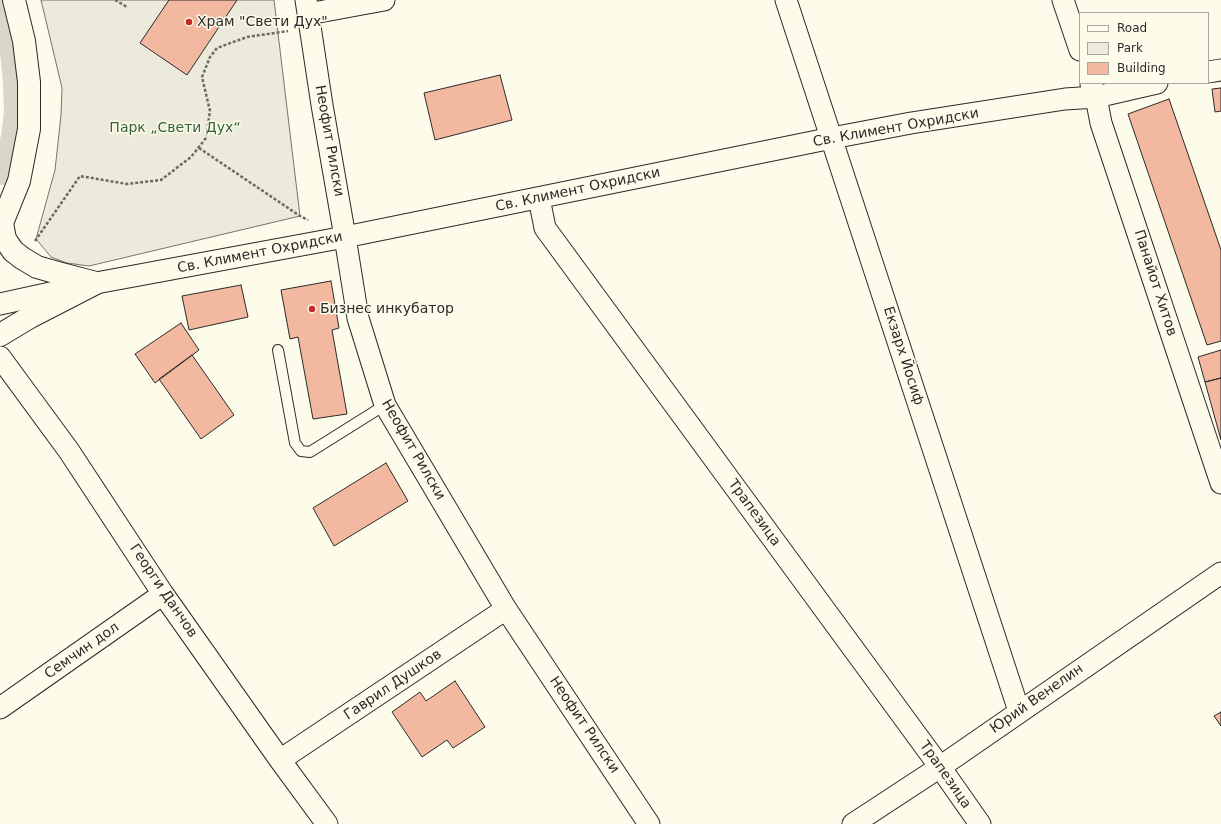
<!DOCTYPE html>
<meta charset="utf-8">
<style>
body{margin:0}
#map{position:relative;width:1221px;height:824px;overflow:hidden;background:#fdfbea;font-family:"DejaVu Sans",sans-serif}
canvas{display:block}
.legend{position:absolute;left:1079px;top:12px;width:130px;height:72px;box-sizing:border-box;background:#fdfbea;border:1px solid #a9a89e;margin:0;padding:5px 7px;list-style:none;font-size:12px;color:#2b2b2b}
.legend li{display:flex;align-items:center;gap:8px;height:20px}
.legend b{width:20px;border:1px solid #a9a89e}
</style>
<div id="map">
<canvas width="1221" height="824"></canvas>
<ul class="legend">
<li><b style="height:5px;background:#fdfbea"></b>Road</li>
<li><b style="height:11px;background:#ecebdb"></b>Park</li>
<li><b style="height:11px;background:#f2b8a0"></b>Building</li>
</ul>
</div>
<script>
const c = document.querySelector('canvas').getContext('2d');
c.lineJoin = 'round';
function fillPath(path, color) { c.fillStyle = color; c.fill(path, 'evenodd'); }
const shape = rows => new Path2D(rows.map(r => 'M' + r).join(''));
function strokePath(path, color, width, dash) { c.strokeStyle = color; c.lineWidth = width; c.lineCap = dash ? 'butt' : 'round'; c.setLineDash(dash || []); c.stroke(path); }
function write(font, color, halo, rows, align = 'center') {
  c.font = font + ' "DejaVu Sans",sans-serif'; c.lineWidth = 3; c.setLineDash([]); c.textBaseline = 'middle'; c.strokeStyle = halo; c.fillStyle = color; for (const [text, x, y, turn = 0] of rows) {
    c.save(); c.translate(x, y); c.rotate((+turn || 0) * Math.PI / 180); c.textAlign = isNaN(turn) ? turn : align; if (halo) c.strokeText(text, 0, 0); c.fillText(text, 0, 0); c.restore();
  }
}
const green = shape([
 [41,0,274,0,300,216,89,266,67,263,51,257,36,239,55,170,61,115,62,88,41,0]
]);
fillPath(green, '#ecebdb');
strokePath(green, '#74746e', 1);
strokePath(shape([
 [0,4,12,52,15,81,16,111,13,138,0,173]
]), '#d8d7c9', 24);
const building = shape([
 [169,0,237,0,187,75,140,43,169,0],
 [500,75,512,120,435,140,424,93,500,75],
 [1221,88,1221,111,1215,112,1212,89,1221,88],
 [1169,99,1221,250,1221,341,1207,345,1128,114,1169,99],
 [331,281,339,328,332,330,347,414,313,419,298,337,290,339,281,290,331,281],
 [241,285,248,317,189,330,182,296,241,285],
 [181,323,199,350,155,383,135,354,181,323],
 [1221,350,1221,378,1205,382,1198,357,1221,350],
 [192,355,234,415,201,439,159,379,192,355],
 [1221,378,1221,440,1205,382,1221,378],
 [386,463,408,501,334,546,313,508,386,463],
 [455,681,485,727,453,748,447,740,422,757,392,712,420,692,426,701,455,681],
 [1221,712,1221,726,1214,716,1221,712]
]);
fillPath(building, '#f2b8a0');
strokePath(building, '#2b2b2b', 1);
const lane = shape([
 [278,350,295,443,301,451,310,452,385,405]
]);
const street = shape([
 [306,0,322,105,345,237,358,318,385,405,506,609,649,824],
 [786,0,1019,711],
 [1063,0,1080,50],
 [308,14,384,0],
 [1208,72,1221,70],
 [1091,84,1096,97,1101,123,1221,483],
 [539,198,545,228,940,767,980,824],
 [0,304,96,283,345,237,832,138,911,123,1065,99,1096,97,1157,83],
 [0,357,69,451,163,594,280,760,327,824],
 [0,708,163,594],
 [280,760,506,609],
 [853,824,940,767,1221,573]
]);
const secondary = shape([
 [2,223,5,239,13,251,22,258,37,267,58,273,96,283],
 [0,228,19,181,29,129,29,82,24,41,14,0],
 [0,335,30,317,96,283]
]);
strokePath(lane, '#2b2b2b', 12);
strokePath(street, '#2b2b2b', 23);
strokePath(secondary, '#2b2b2b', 24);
strokePath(shape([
 [115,0,127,7],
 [199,148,300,216,308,220],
 [35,241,80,176,127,184,161,180,191,157,206,138,210,111,202,77,210,57,217,48,247,37,288,31]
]), '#6a6964', 2.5, [3, 2]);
strokePath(lane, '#fdfbea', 10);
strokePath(street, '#fdfbea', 21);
strokePath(secondary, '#fdfbea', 22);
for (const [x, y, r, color] of [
 [189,22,4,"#c62828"],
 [312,309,4,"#c62828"]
]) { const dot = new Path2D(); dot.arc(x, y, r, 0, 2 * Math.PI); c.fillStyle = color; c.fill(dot); strokePath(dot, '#fdfbea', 1.5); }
write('14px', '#2b2b2b', '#fdfbea', [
 ["Храм \"Свети Дух\"",197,22],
 ["Бизнес инкубатор",320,309]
], 'left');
write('14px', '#34623c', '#fdfbea', [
 ["Парк „Свети Дух“",175,128]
]);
write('14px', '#2b2b2b', '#fdfbea', [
 ["Св. Климент Охридски",896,128,-10],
 ["Неофит Рилски",329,141,80],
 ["Св. Климент Охридски",578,190,-12],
 ["Св. Климент Охридски",260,253,-11],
 ["Панайот Хитов",1155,283,72],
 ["Екзарх Йосиф",903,356,72],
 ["Неофит Рилски",413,450,60],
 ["Трапезица",754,513,54],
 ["Георги Данчов",163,591,56],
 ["Семчин дол",82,651,-35],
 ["Гаврил Душков",393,685,-34],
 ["Юрий Венелин",1037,699,-35],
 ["Неофит Рилски",584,725,56],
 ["Трапезица",945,775,55]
]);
</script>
